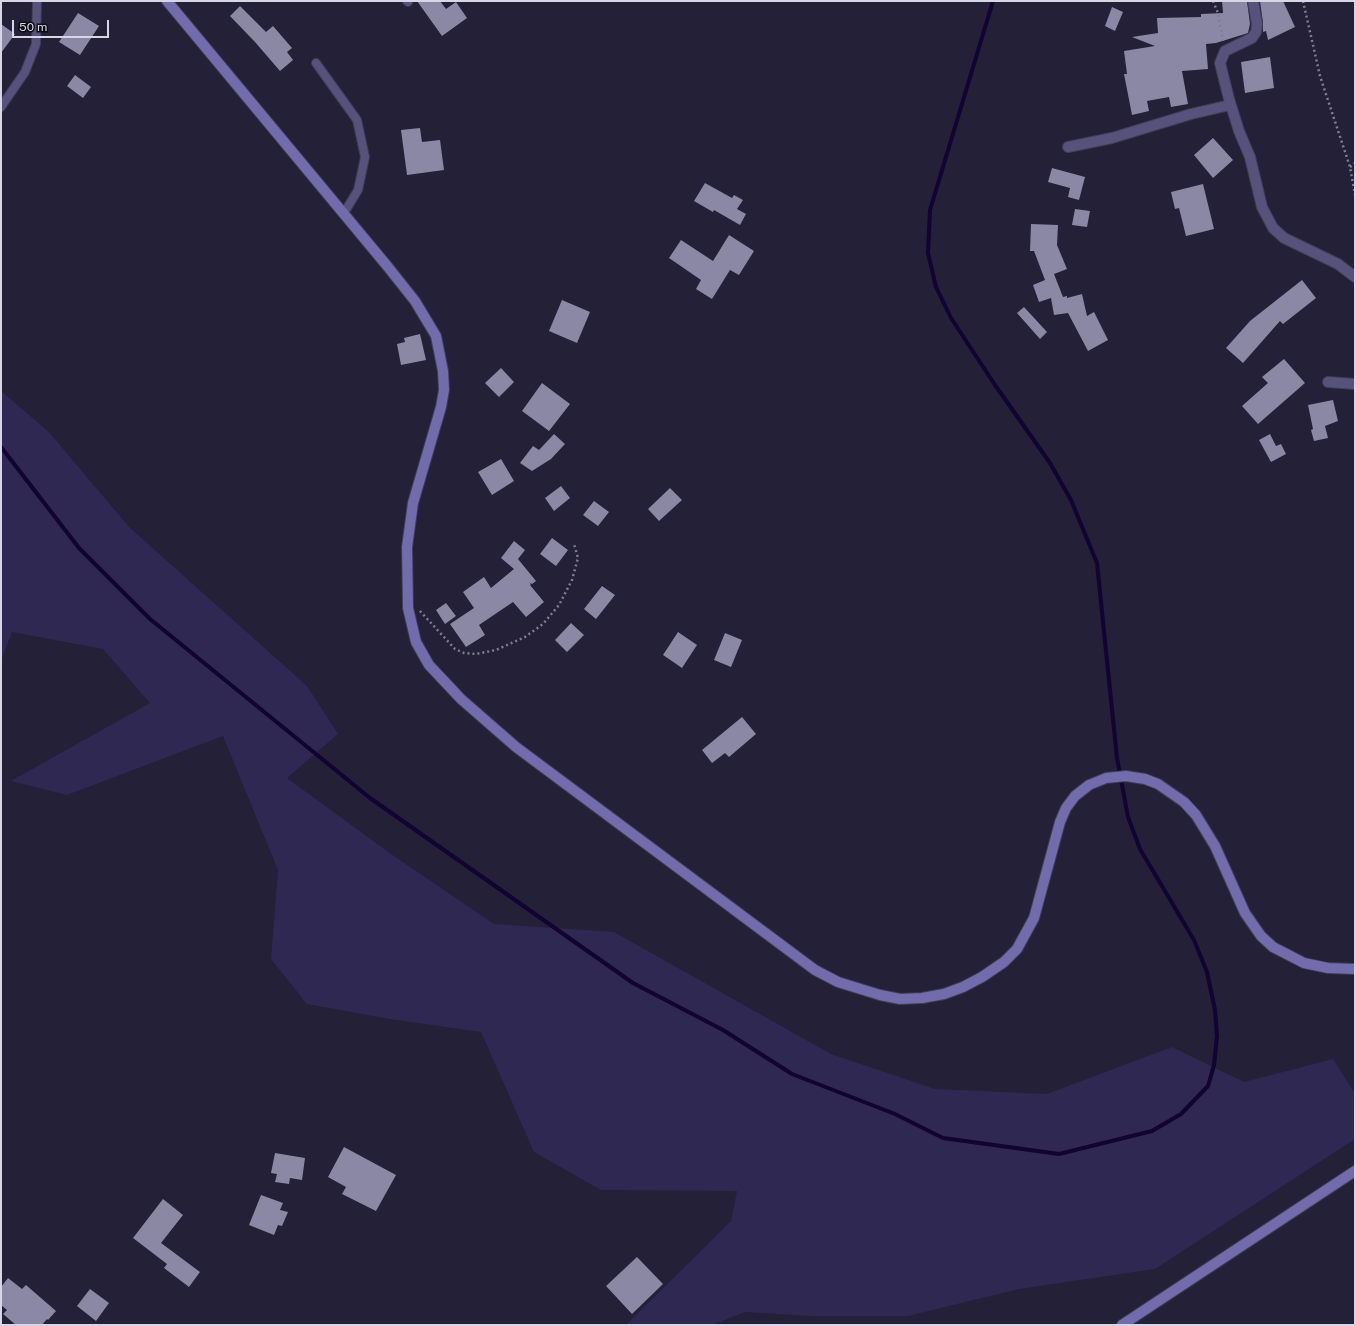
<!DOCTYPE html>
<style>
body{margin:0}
#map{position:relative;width:1356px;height:1326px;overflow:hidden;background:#232038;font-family:"Public Sans",sans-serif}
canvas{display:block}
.frame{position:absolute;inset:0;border:2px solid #d6d6e5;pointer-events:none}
.scale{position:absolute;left:12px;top:20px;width:97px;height:18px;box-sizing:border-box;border:2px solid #d6d6e5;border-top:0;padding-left:5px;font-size:12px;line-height:14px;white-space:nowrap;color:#d6d6e5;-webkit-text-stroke:3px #0d0c16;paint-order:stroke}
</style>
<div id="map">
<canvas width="1356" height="1326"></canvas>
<div class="frame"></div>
<div class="scale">50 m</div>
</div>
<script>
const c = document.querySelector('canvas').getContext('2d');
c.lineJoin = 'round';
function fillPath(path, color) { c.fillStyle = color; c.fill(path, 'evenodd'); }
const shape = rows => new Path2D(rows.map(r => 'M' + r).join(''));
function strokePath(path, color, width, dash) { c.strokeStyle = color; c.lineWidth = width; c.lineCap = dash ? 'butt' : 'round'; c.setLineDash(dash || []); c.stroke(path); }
fillPath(shape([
 [1,391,49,432,129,527,307,686,338,734,287,778,391,854,494,924,614,932,831,1054,935,1089,1047,1094,1172,1047,1244,1082,1333,1059,1355,1094,1355,1139,1155,1269,1019,1289,908,1316,812,1316,745,1312,712,1325,626,1325,731,1221,737,1191,601,1190,534,1152,481,1032,390,1019,307,1004,271,959,278,870,223,736,67,795,11,781,150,703,103,649,12,632,1,661]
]), '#2e2853');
strokePath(shape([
 [1,447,79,548,150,619,370,798,633,983,723,1030,792,1074,895,1114,943,1138,1059,1154,1152,1131,1181,1114,1208,1086,1214,1065,1217,1036,1215,1010,1207,972,1194,940,1140,849,1128,817,1117,758,1097,563,1071,500,1050,463,995,385,951,318,936,287,928,253,930,210,993,1]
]), '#110332', 4);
fillPath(shape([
 [417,1,440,1,446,9,456,2,467,18,442,36],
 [1222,1,1247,1,1250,24,1248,33,1216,43,1206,44,1208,69,1182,71,1188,104,1171,107,1169,97,1147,101,1149,111,1132,115,1124,74,1127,74,1124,51,1155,46,1132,37,1158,33,1157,18,1201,17,1201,14,1223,13],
 [1260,1,1283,1,1295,27,1268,40,1266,31,1263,32,1263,23],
 [240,6,266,32,273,26,292,48,287,52,293,60,280,71,255,42,230,16],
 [1112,7,1123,12,1115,31,1105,26],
 [78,13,99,26,80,55,59,42],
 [1,24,15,34,1,53],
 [1270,57,1274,88,1245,93,1241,62],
 [75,75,91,87,83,98,67,86],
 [420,128,422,142,440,140,444,170,407,175,401,130],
 [1213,138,1233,160,1213,178,1194,155],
 [1052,168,1085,177,1079,200,1068,197,1070,188,1048,182],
 [705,183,732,198,734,195,743,200,737,209,746,214,740,225,714,210,713,212,694,201],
 [1203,184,1214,229,1186,236,1179,208,1175,209,1171,192],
 [1075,209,1090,211,1087,227,1072,225],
 [1031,224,1058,225,1057,245,1067,269,1054,274,1063,297,1067,296,1067,298,1082,294,1087,316,1094,312,1108,340,1088,351,1068,313,1054,315,1051,298,1039,302,1033,285,1045,280,1034,251,1030,251],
 [729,235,754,251,739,275,730,270,712,299,696,289,701,280,669,258,681,240,713,261],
 [1302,280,1316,298,1283,324,1280,321,1243,363,1226,348,1250,321],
 [562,300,590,312,577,343,549,331],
 [1024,307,1047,332,1040,339,1017,313],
 [420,334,426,360,401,365,397,344,405,342,404,338],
 [1284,359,1305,383,1258,424,1242,406,1268,383,1262,377],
 [501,368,514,382,499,397,485,383],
 [542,383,570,404,549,431,522,411],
 [1333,400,1338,421,1325,426,1328,438,1314,441,1311,430,1313,429,1308,405],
 [554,434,565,444,551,459,532,471,520,463,533,446,539,450],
 [1270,434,1276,446,1281,444,1286,454,1271,462,1259,440],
 [501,459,514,481,492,495,478,472],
 [561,486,570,498,554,511,545,498],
 [670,488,682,500,659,521,648,509],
 [594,501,609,512,598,526,583,515],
 [552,538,568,550,556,566,540,554],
 [514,541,525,550,518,559,536,581,532,584,529,582,531,584,530,585,544,602,526,617,513,602,479,625,485,635,466,647,450,624,474,608,463,592,484,577,491,588,514,569,501,558],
 [602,586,615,595,596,619,584,609],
 [446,603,456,616,445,624,436,610],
 [571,623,584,635,567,652,555,640],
 [678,632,697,645,682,668,663,655],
 [725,633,742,640,731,667,714,660],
 [742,717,756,734,729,757,725,753,712,763,702,750],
 [344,1147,396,1175,376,1211,342,1194,346,1187,328,1177],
 [275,1153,305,1158,302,1180,290,1178,289,1184,275,1182,277,1174,271,1173],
 [261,1195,283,1203,280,1210,288,1212,282,1226,278,1225,274,1235,249,1225],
 [163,1199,183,1215,161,1243,200,1272,189,1287,164,1268,167,1264,133,1238],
 [637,1257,663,1284,632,1314,606,1286],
 [8,1278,22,1289,26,1285,56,1311,48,1320,47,1319,42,1325,16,1325,3,1314,7,1310,1,1305,1,1287],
 [90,1289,109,1303,96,1321,77,1306]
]), '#8a88a5');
const lane = shape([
 [407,1,408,2],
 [316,63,357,120,365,157,358,190,344,213],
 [1,107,25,72,36,44,37,1]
]);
const street = shape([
 [1253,1,1257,24,1256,32,1252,38,1225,51,1220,63,1229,99,1239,131,1250,157,1262,207,1273,228,1284,238,1338,264,1355,277],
 [1068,147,1112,138,1191,114,1230,105],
 [1328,382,1355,384]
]);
const secondary = shape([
 [167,1,388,267,415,301,436,336,443,371,444,390,441,407,413,503,407,547,408,608,416,642,429,665,461,699,516,747,815,970,838,982,880,995,900,999,922,998,944,994,963,987,982,977,1004,962,1017,949,1034,918,1060,822,1066,808,1075,796,1089,785,1106,778,1126,776,1145,779,1158,784,1184,802,1196,815,1215,846,1245,913,1261,936,1273,947,1304,963,1328,968,1355,969],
 [1122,1325,1355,1171]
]);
strokePath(lane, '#403d54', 10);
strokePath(street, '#403d54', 12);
strokePath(secondary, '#403d54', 12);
strokePath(shape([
 [1213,1,1218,13,1223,41],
 [1303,1,1320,76,1350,167,1355,195],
 [1350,167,1355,163],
 [420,611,455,649,464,653,476,654,496,650,525,637,543,624,559,605,572,580,578,558,574,544]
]), '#807e92', 2.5, [2, 3]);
strokePath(lane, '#56527b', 8);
strokePath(street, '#56527b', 10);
strokePath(secondary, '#726bac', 10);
</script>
